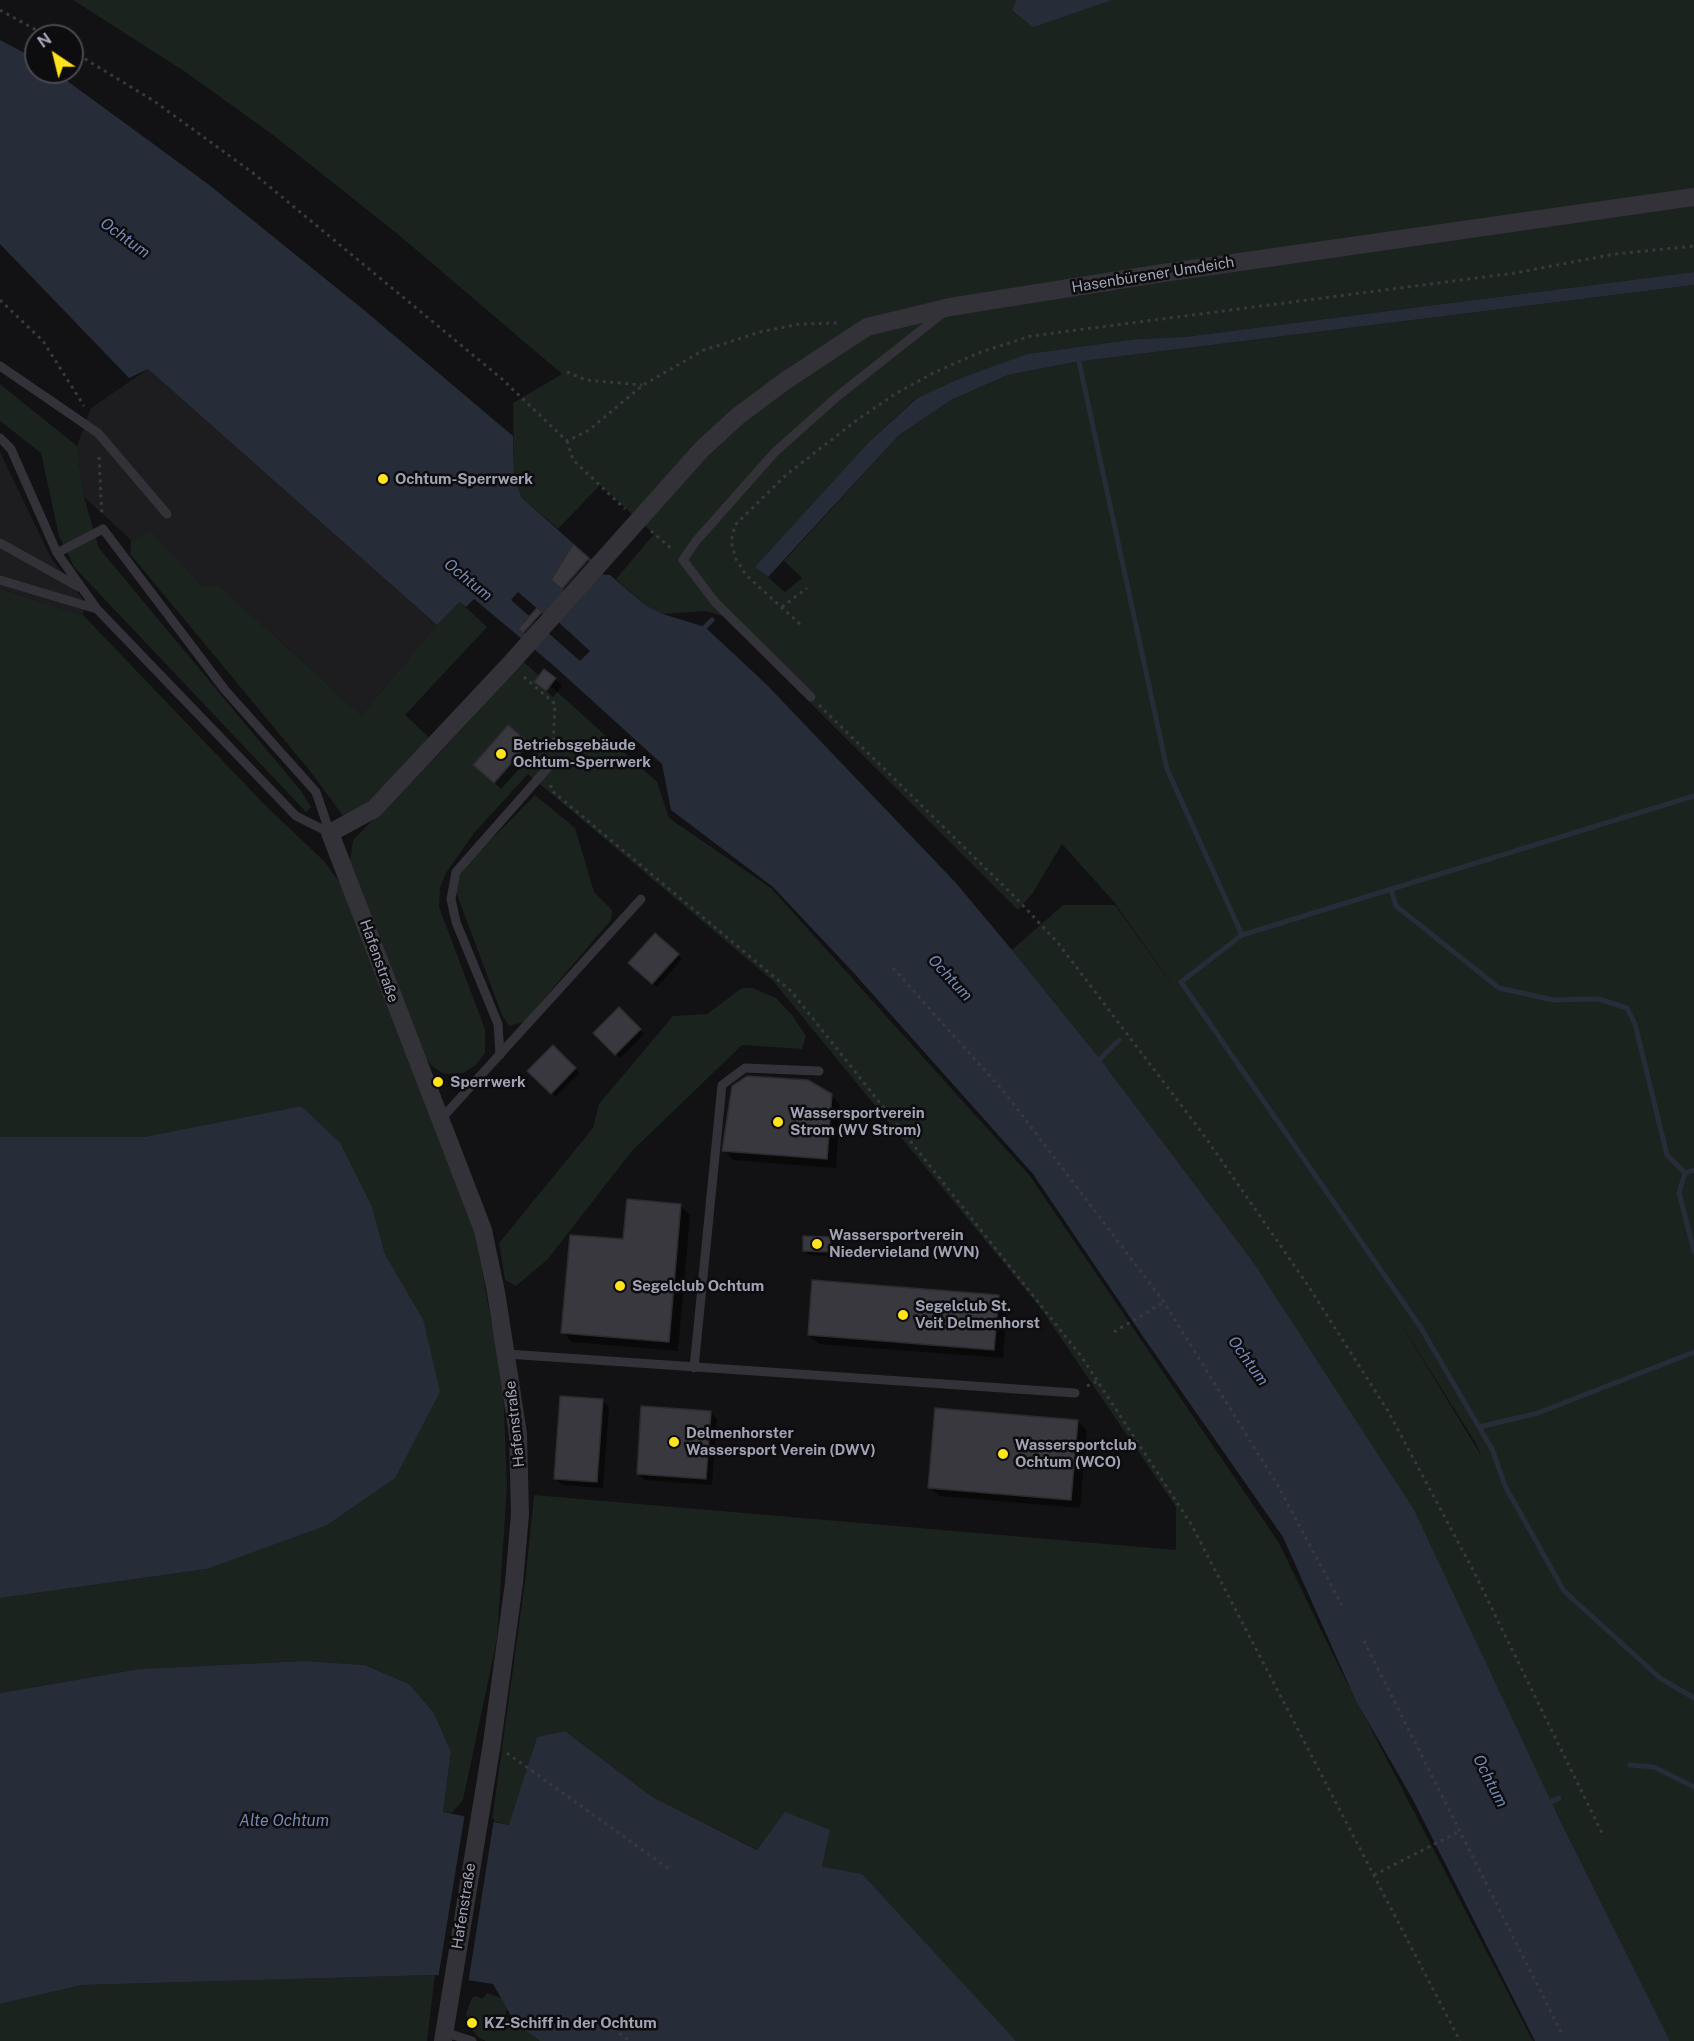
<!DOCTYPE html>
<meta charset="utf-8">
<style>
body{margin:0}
#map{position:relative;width:1694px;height:2041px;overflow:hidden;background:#121113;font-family:"Public Sans",sans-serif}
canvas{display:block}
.north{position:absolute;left:24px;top:24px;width:60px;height:60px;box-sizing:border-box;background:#0d0c0e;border:2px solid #484851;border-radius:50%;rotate:325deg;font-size:16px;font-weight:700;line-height:24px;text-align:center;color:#a1a3b5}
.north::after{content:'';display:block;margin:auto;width:21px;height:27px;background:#ffe31d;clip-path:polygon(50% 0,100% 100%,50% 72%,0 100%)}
</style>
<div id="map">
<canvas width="1694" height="2041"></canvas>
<div class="north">N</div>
</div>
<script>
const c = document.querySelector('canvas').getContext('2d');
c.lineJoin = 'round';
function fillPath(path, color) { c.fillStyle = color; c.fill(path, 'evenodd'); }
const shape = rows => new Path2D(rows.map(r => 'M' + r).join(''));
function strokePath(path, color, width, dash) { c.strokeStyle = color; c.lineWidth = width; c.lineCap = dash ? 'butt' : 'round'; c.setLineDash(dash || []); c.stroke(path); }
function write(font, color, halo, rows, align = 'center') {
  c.font = font + ' "Public Sans",sans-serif'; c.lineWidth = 5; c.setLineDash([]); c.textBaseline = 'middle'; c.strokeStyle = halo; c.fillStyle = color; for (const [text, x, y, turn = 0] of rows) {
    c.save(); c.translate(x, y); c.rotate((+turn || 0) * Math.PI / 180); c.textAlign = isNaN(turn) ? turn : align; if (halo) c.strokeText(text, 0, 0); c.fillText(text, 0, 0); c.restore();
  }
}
fillPath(shape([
 [148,369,437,625,361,715,219,585,203,587,151,532,131,540,84,497,77,446,91,408],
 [0,452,51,558,84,601,83,615,0,589]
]), '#1d1d20');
fillPath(shape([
 [73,0,1016,0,1012,12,1033,26,1113,0,1694,0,1694,272,1184,337,1136,339,1027,354,916,398,868,443,756,567,785,592,802,578,784,561,899,435,951,400,1008,375,1075,362,1694,285,1694,2041,1670,2041,1556,1812,1251,1259,1100,1059,1012,950,1063,905,1115,905,1183,1000,1114,902,1062,844,1032,894,1018,910,723,616,705,611,663,614,645,605,616,579,654,534,600,485,558,529,522,498,514,478,513,403,562,374,400,236,273,135,184,71],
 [1398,1319,1475,1442,1482,1457],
 [0,384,77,446,84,497,99,548,301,791,311,807,306,812,74,567,59,536,41,453,0,421],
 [151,531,203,587,219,585,361,715,437,625,460,602,487,627,405,715,433,741,371,804,346,820,310,771,130,554,131,540],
 [0,589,83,615,268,808,325,862,340,883,475,1232,503,1386,507,1486,497,1639,463,1800,452,1813,443,1812,451,1752,434,1713,409,1684,365,1665,304,1661,139,1669,0,1693,0,1598,207,1569,423,1319,385,1254,372,1207,301,1106,144,1137,0,1137],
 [524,662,657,782,669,818,771,888,1030,1176,1279,1543,1341,1671,1533,2041,1016,2041,969,1993,822,1868,830,1830,758,1850,651,1796,565,1731,537,1737,510,1825,492,1821,526,1574,534,1495,1176,1550,1176,1507,1039,1306,773,981,528,774,474,833,446,873,440,888,439,907,485,1029,485,1053,476,1065,463,1073,444,1074,432,1066,418,1048,350,860,353,840,433,760],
 [535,795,575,828,594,892,612,910,611,920,524,1022,509,1026,502,1015,456,892,461,870],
 [742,988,753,988,776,998,793,1016,806,1036,802,1049,742,1045,632,1151,547,1260,516,1286,505,1280,499,1243,593,1128,599,1104,673,1016,707,1014],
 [435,1975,427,2041,0,2041,0,2004,82,1985],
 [487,1993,501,1998,507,2008,505,2016,540,2041,486,2041,479,2038,470,2028,466,2013,472,1998,477,1996,482,1999]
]), '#1b231e');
fillPath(shape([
 [1016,0,1113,0,1033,27,1012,11],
 [0,40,36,59,36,72,55,72,208,184,364,310,513,436,514,478,522,498,595,563,547,617,518,592,511,600,580,661,590,651,556,620,598,574,610,575,645,605,663,614,705,627,766,684,956,883,1012,950,1100,1059,1251,1259,1414,1510,1556,1812,1670,2041,1535,2041,1412,1798,1356,1701,1283,1537,1144,1338,1033,1174,852,971,773,887,671,810,662,764,553,665,474,599,466,607,460,602,437,625,148,369,129,378,0,244],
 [1694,272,1694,285,1075,362,1008,375,951,400,899,435,768,577,755,567,868,443,917,398,959,379,1027,354,1136,339,1184,337],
 [301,1106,340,1143,372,1207,385,1254,423,1319,440,1392,395,1478,327,1525,207,1569,0,1598,0,1137,144,1137],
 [304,1661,365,1665,409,1684,434,1713,451,1752,443,1812,509,1825,537,1737,565,1731,651,1796,757,1850,785,1812,830,1830,822,1867,862,1874,1016,2041,540,2041,515,2023,493,1984,435,1975,82,1985,0,2004,0,1693,139,1669]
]), '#272d38');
fillPath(shape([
 [465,1813,494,1819,468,1984,438,1979]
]), '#121113');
fillPath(shape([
 [574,546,595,566,569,595,559,586],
 [537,610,547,619,530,638,520,629],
 [555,679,562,686,553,697,542,688],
 [508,727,535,751,501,789,481,771],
 [655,935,682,959,657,987,630,963],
 [619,1009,644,1034,620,1058,595,1033],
 [553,1047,579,1073,556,1097,529,1071],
 [831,1095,840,1105,836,1168,733,1160,724,1150],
 [681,1206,690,1215,678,1351,572,1342,563,1332,624,1241],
 [830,1239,834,1243,834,1256,809,1255,804,1251],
 [998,1296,1007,1305,1003,1358,819,1344,809,1335],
 [603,1401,609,1407,603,1488,562,1485,555,1479],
 [710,1412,717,1419,712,1485,645,1480,638,1474],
 [1077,1421,1087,1430,1080,1508,939,1496,930,1487]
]), '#0007');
strokePath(shape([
 [1078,357,1167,769,1242,935],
 [701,631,712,620],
 [1391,889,1396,906,1499,988,1553,1000,1599,999,1627,1008,1635,1024,1667,1155,1685,1173],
 [1181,982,1421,1328,1493,1451,1505,1486,1564,1591,1660,1678,1694,1698],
 [1181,982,1242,935,1694,796],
 [1096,1063,1119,1040],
 [1694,1170,1685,1173,1679,1193,1694,1251],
 [1479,1427,1538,1413,1694,1352],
 [1630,1765,1654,1767,1694,1787],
 [1547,1804,1559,1798]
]), '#272d38', 5);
const building = shape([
 [573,544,589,558,562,589,551,580,573,544],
 [537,608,542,612,523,633,518,629,537,608],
 [544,669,556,678,546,691,534,682,544,669],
 [508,725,529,743,494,783,473,765,508,725],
 [655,933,679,954,652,984,628,963,655,933],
 [619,1007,641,1029,615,1055,593,1033,619,1007],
 [553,1045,576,1068,551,1094,527,1071,553,1045],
 [747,1076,808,1080,832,1094,827,1159,722,1151,732,1086,747,1076],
 [627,1199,681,1204,669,1342,561,1333,570,1235,623,1239,627,1199],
 [803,1236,831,1237,830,1252,803,1251,803,1236],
 [812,1280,999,1295,994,1350,808,1335,812,1280],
 [560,1396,603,1399,597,1482,554,1479,560,1396],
 [641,1406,711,1411,706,1479,637,1474,641,1406],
 [935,1408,1078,1420,1071,1500,928,1488,935,1408]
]);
fillPath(building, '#39383e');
strokePath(building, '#2c2b2f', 1.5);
strokePath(shape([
 [0,10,47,36],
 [72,51,154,101,253,173,502,379,567,441,589,430,643,385,704,350,760,332,800,324,839,323],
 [0,300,43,341,84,406],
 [567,372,586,380,642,385],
 [567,441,573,460,625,509],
 [99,457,102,517],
 [651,531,673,550],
 [782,607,807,588],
 [800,624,746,575,736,559,731,542,735,525,786,475,857,420,895,394,935,372,981,352,1031,336,1515,273,1615,254,1694,246],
 [524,677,555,704,553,749],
 [819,705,1016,898,1058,943,1203,1134,1305,1281,1388,1411,1473,1570,1602,1833],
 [551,785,551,790,791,991,1081,1356,1191,1524,1460,2041],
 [893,968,1006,1094,1164,1302,1278,1486,1342,1605],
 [1114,1332,1164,1302],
 [1087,1386,1098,1381],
 [1364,1641,1562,2034],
 [507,1753,669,1869],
 [1374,1875,1460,1831],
 [601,2020,630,2041]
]), '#383840', 3, [3, 4.5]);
strokePath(shape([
 [0,366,98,433,167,514],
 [0,438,11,449,57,553,97,609,296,816,330,833],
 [0,543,79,587],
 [57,553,103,529,225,690,316,792,330,833],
 [0,580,97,609],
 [811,697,715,602,683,560,696,541,775,452,839,395,943,313],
 [500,1055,498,1024,456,922,451,899,456,872,552,763],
 [442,1118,641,899],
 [507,1354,1075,1393],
 [694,1368,722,1085,745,1068,819,1071],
 [444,2032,472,2041]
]), '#323238', 9);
strokePath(shape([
 [443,2041,492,1743,514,1583,520,1514,518,1434,496,1292,483,1230,330,833,374,809,510,664,702,449,738,416,785,381,867,327,950,307,1163,273,1694,197]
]), '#323238', 18);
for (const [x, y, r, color] of [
 [383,479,6,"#ffe31d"],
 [501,754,6,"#ffe31d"],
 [438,1082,6,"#ffe31d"],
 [778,1122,6,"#ffe31d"],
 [817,1244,6,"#ffe31d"],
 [620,1286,6,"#ffe31d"],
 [903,1315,6,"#ffe31d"],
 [674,1442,6,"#ffe31d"],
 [1003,1454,6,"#ffe31d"],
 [472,2023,6,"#ffe31d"]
]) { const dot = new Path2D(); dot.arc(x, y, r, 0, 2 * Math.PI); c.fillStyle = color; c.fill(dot); strokePath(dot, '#0d0c0e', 2); }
write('15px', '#a1a3b5', '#0d0c0e', [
 ["Hasenbürener Umdeich",1153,275,-9],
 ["Hafenstraße",379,961,70],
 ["Hafenstraße",515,1424,-96],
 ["Hafenstraße",464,1906,-81]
]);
write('bold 15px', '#a1a3b5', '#0d0c0e', [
 ["Ochtum-Sperrwerk",395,479],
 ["Betriebsgebäude",513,745],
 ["Ochtum-Sperrwerk",513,762],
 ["Sperrwerk",450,1082],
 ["Wassersportverein",790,1113],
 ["Strom (WV Strom)",790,1130],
 ["Wassersportverein",829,1235],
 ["Niedervieland (WVN)",829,1252],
 ["Segelclub Ochtum",632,1286],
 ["Segelclub St.",915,1306],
 ["Veit Delmenhorst",915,1323],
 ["Delmenhorster",686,1433],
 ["Wassersport Verein (DWV)",686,1450],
 ["Wassersportclub",1015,1445],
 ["Ochtum (WCO)",1015,1462],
 ["KZ-Schiff in der Ochtum",484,2023]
], 'left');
write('italic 16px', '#7489b4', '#0d0c0e', [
 ["Ochtum",125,238,36],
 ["Ochtum",468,580,39],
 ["Ochtum",950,978,47],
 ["Ochtum",1248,1361,54],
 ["Ochtum",1490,1781,63],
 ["Alte Ochtum",284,1821]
]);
</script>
